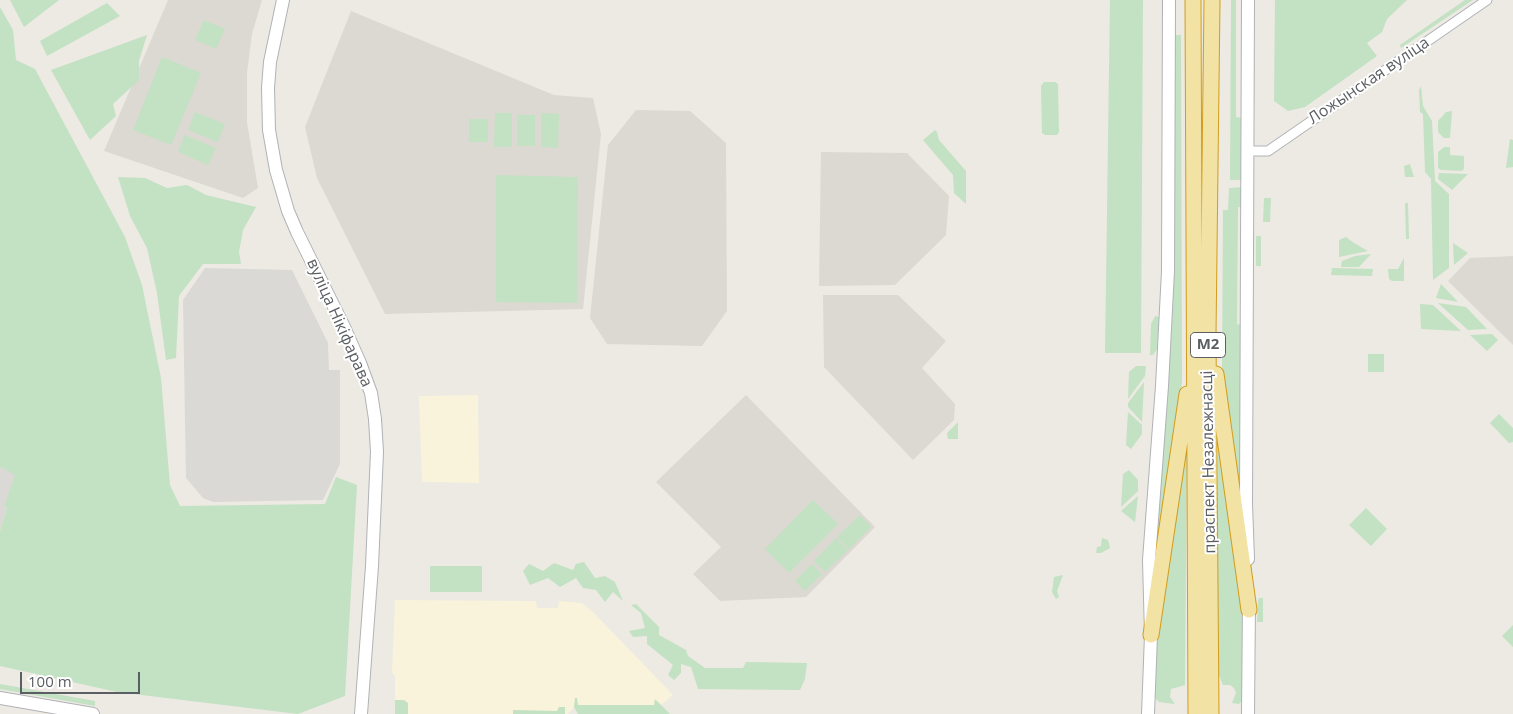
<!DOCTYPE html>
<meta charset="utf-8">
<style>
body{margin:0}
#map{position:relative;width:1513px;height:714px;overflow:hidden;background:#eceae3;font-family:"Open Sans",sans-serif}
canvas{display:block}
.scale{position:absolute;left:20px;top:672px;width:120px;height:22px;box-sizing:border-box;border:2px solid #5b5e62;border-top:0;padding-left:6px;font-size:15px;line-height:18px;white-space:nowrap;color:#5b5e62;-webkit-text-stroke:4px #fff;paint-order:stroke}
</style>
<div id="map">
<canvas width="1513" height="714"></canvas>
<div class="scale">100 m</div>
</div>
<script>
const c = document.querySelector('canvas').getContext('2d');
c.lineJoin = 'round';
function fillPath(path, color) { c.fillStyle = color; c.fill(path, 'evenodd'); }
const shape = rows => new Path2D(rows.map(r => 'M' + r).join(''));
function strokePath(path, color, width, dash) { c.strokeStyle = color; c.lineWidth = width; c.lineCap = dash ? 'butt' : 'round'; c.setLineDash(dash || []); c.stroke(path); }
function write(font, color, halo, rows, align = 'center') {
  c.font = font + ' "Open Sans",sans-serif'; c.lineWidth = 4; c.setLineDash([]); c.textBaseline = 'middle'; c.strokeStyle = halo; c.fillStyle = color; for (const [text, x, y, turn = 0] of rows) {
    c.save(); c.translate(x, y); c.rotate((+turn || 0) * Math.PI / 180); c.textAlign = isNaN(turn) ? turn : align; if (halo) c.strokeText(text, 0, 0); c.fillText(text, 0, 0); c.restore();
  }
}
fillPath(shape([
 [478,395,479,483,422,482,419,396],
 [395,600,536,601,537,608,558,608,559,601,582,603,593,612,673,695,661,705,577,705,574,707,568,714,395,714,395,676,392,673]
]), '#f9f3db');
fillPath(shape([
 [205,268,292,270,328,343,329,370,340,370,340,464,323,500,213,502,203,498,186,478,183,300],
 [0,467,16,475,4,506,7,508,0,531]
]), '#dbd9d5');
fillPath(shape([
 [168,0,262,0,252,34,247,73,247,122,258,188,243,198,104,151],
 [351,11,554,95,593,98,601,134,583,309,385,314,317,178,305,127],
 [636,110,690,111,726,143,727,311,702,346,607,344,590,318,608,145],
 [821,152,907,153,949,196,946,235,895,285,819,286],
 [1513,256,1513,345,1448,281,1470,258],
 [823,295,898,295,946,341,922,368,955,404,954,420,913,460,824,367],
 [746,395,875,527,806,597,720,601,693,574,721,547,656,482]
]), '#dcd9d2');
fillPath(shape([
 [10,0,59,0,24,27],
 [1110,0,1143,0,1141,353,1105,353],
 [1231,0,1236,0,1236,117,1243,118,1242,180,1230,180],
 [1275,0,1407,0,1387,19,1382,32,1367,43,1377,56,1305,107,1288,111,1274,101],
 [1465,0,1473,0,1401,48,1400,45],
 [107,3,120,16,47,56,40,41],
 [0,7,13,30,16,60,35,69,125,237,142,285,161,378,170,485,180,506,325,504,336,477,357,485,345,696,298,714,117,692,0,666,0,531,7,508,4,506,15,475,0,467],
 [204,20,225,29,216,49,195,40],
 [147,35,139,61,139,80,113,104,116,116,90,140,51,70],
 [1175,35,1181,35,1182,382,1154,574,1165,386,1169,365,1173,306],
 [162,57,201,73,171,145,133,130],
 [1044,82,1055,82,1058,84,1059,132,1057,135,1045,135,1042,133,1041,86],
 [1421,86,1423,106,1432,121,1435,181,1449,194,1449,268,1433,280,1431,179,1425,172,1423,114,1420,112,1419,90],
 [1452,111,1450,138,1444,138,1438,132,1438,121,1446,112],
 [195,112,225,124,218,142,188,130],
 [495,113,512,113,512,147,494,147],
 [541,113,559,114,558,148,541,147],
 [517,115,535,115,535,146,517,146],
 [469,119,488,119,488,142,469,142],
 [935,130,937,132,939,140,966,171,966,204,954,193,953,175,923,140],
 [185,135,216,148,208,165,178,152],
 [1510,139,1513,140,1513,167,1506,168],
 [1444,147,1450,147,1450,155,1464,156,1464,169,1462,171,1441,170,1438,168,1438,152],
 [1410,164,1414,177,1405,177,1404,166],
 [1439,173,1468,174,1452,190,1438,179],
 [496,175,578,177,577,303,496,302],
 [118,177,145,178,167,188,187,185,206,195,256,207,243,230,239,252,241,264,203,264,179,296,176,358,166,360,157,293,147,248,130,216],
 [1243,187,1243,207,1238,207,1237,324,1242,325,1245,535,1222,373,1223,210,1228,210,1229,188],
 [1264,198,1271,198,1270,222,1263,222],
 [1405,203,1408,203,1409,239,1406,239],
 [1256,236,1261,236,1261,266,1256,266],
 [1346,237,1354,243,1368,251,1339,257,1339,240],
 [1453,243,1468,253,1454,265],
 [1371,254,1359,267,1341,267,1342,261,1355,256],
 [1404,258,1404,281,1392,281,1389,279,1388,269,1398,269],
 [1332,268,1373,269,1372,276,1331,275],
 [1441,284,1458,302,1436,298],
 [1438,303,1466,307,1487,329,1468,330],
 [1420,304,1433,305,1461,331,1421,329],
 [1155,316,1159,317,1157,349,1153,355,1150,355,1151,324],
 [1492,334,1498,340,1487,351,1470,335],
 [1368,354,1384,354,1384,372,1368,372],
 [1136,366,1146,366,1145,376,1128,399,1129,372],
 [1144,382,1142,422,1128,407,1128,403],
 [1218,410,1244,602,1243,700,1239,704,1232,703,1236,693,1234,688,1230,685,1223,685,1218,673],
 [1128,412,1142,425,1142,434,1131,449,1126,445],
 [1499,414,1513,428,1513,442,1509,443,1490,423],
 [958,422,958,439,948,439,947,433],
 [1187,432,1185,685,1171,689,1170,697,1175,704,1159,702,1155,698,1155,646],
 [1129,470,1138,480,1138,491,1121,507,1123,474],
 [1138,496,1135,522,1121,511],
 [813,500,838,524,789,573,765,549],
 [1366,508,1387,529,1371,546,1349,525],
 [860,515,871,527,849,549,837,537],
 [836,538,848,550,825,572,814,561],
 [1102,538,1108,540,1110,548,1101,553,1096,553,1097,547,1101,546],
 [584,562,595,578,605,576,615,582,623,601,613,592,605,602,596,590,583,588,576,578,560,587,548,578,530,585,523,571,529,564,543,571,554,563,573,570,576,564],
 [812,564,822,574,805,591,795,581],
 [430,566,482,566,482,592,430,592],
 [1063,575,1057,591,1059,597,1056,599,1052,592,1054,577],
 [1259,598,1263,598,1263,622,1257,622,1258,601],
 [636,604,659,627,659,635,686,650,688,656,705,668,743,668,746,662,807,663,805,679,800,690,698,689,691,667,681,664,681,673,674,680,668,675,673,665,647,644,647,636,633,637,629,631,645,628,641,613,631,605],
 [1513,625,1513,647,1502,636],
 [0,684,95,701,95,706,0,689],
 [575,698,577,698,578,705,654,705,655,699,670,714,578,714,574,707],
 [395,700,404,700,408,703,408,714,395,714],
 [559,707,565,707,565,714,513,714,513,710,557,711]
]), '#c3e1c3');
const minor = shape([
 [1248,151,1268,151,1487,0]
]);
const secondary = shape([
 [283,0,270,62,268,88,269,130,276,170,288,211,297,232,344,327,360,363,371,393,375,419,377,452,372,566,361,714],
 [1248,559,1246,504,1248,0],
 [0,698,93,714],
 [1148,714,1151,635,1149,560,1162,386,1168,271,1169,0],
 [1248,714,1249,602]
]);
const trunk = shape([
 [1193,0,1196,714],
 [1216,374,1249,610],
 [1151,635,1187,394],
 [1211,714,1208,335,1212,0]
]);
strokePath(minor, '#b0b3b7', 11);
strokePath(secondary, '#b0b2b7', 14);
strokePath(trunk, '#d29d1d', 17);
strokePath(minor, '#fff', 9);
strokePath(secondary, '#fff', 12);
strokePath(trunk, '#f2e2a4', 15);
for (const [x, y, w] of [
 [1208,345,35]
]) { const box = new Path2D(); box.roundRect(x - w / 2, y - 12.5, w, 25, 4); c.fillStyle = '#fff'; c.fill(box); strokePath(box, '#5b5e62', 1); }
write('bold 15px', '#5b5e62', null, [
 ["М2",1208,345]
]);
write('16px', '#5b5e62', '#fff', [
 ["Ложынская вуліца",1369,81,-34],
 ["вуліца Нікіфарава",339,323,66],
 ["праспект Незалежнасці",1209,462,-91]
]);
</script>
